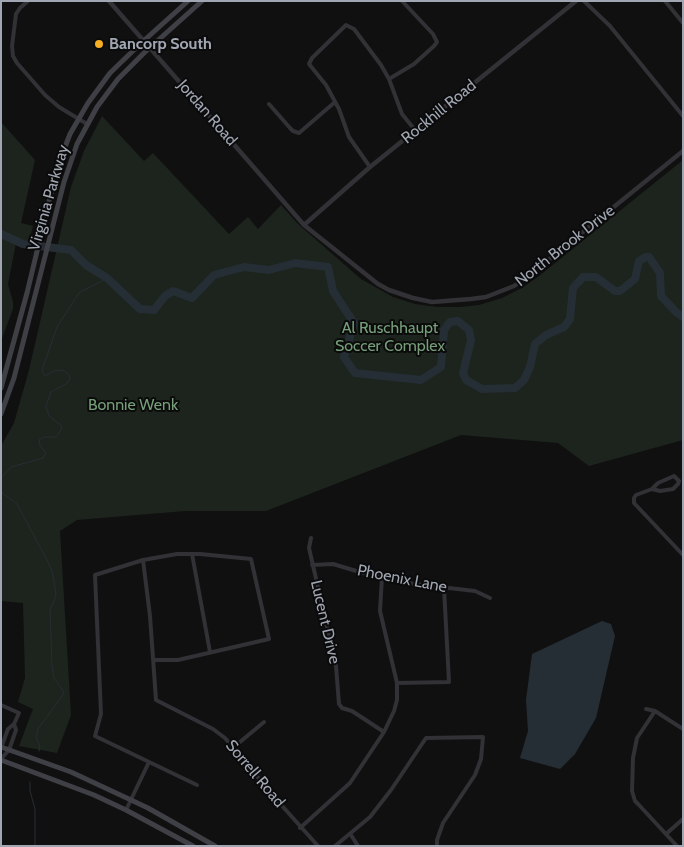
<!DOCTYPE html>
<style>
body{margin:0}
#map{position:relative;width:684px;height:847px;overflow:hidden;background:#101011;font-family:Cabin,sans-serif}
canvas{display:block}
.frame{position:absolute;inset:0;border:2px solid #a0a6b2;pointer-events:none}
</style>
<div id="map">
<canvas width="684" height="847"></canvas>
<div class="frame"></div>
</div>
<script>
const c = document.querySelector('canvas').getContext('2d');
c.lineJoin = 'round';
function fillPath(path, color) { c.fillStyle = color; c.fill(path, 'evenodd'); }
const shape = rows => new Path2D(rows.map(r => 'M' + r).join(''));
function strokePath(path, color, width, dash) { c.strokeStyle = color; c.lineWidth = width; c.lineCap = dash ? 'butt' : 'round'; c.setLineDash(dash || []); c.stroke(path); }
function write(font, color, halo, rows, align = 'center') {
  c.font = font + ' Cabin,sans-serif'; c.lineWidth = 4; c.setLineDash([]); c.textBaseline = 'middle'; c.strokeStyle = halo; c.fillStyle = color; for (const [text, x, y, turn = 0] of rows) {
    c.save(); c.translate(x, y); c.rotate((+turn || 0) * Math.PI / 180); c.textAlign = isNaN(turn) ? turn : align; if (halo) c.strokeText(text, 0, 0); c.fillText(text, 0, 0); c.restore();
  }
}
fillPath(shape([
 [102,116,144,161,153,153,229,234,248,217,258,229,281,205,298,224,361,279,393,297,415,304,437,307,460,307,479,305,502,298,522,288,539,276,683,160,683,440,589,466,558,443,461,435,266,511,185,511,77,520,60,531,71,715,57,753,19,746,33,709,18,702,25,678,23,603,1,601,1,446,14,423,29,370,71,187,84,151],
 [1,122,35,160,21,223,33,226,27,247,16,243,8,284,13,302,13,309,1,341]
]), '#1c241d');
fillPath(shape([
 [602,621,611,624,615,636,596,718,575,754,560,769,520,758,528,731,526,700,532,654]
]), '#262e35');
strokePath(shape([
 [1,478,11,467,43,458,46,453,40,445,39,440,43,437,56,437,60,432,62,426,49,416,46,406,51,392,66,384,70,379,69,375,63,370,54,371,45,376,42,370,57,327,79,293,107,278],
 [1,492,17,504,47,560,52,571,55,587,56,596,50,610,52,666,54,678,64,692,62,696,38,729,36,738,40,746,39,751],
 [30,782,30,791,35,809,35,846]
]), '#262e35', 1);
strokePath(shape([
 [1,234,23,244,71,250,86,265,107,278,140,309,154,310,165,296,173,291,192,298,214,275,244,267,269,270,295,263,328,267,333,291,354,323,344,357,355,373,421,380,441,367,444,330,450,322,458,321,469,330,471,340,463,373,466,380,482,389,515,388,524,380,530,367,535,344,546,335,564,327,570,319,573,288,583,277,596,277,615,291,620,291,635,279,639,261,646,257,649,257,660,273,661,296,676,312,683,317]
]), '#262e35', 8);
strokePath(shape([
 [28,1,20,8,16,14,12,46,13,56,17,63,45,95,59,107,87,124],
 [584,1,610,26,683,116],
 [665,1,683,23],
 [389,79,414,64,434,46,437,42,433,34,402,1],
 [269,104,290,128,293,131,299,133,335,102],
 [370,167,349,137,339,109,326,85,309,64,312,58,346,25,354,29,381,65,389,79,402,114,415,130],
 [674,476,679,481,678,484,673,489,660,491,652,489,658,483,674,476],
 [652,489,636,495,634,498,634,503,683,555],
 [311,538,309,548,336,666,339,704,342,708,352,711,384,732],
 [192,554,210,652],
 [143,560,150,616,156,700,213,729,225,738,276,799,318,846],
 [312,565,333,564,363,573,414,584,475,591,490,598],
 [154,660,178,660,269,639,251,559,200,554,177,554,143,560,95,575,101,714,95,736,197,785],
 [397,683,449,682,444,588],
 [1,705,19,713,14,724,8,729,1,748],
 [646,709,655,711,683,729],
 [655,711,637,738,633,758,632,791,635,801,639,805,677,846],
 [234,747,264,722],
 [1,759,9,750,16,730,14,724],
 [126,810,149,762],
 [300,828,350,783,384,732,394,711,397,700,397,683,380,611,382,577],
 [666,834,683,819],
 [351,835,358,846],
 [335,846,370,817,391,790,426,738,483,737,481,759,475,775,443,823,437,840,437,846]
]), '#313136', 4);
strokePath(shape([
 [109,1,304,225,378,284,389,290,413,298,432,302,471,299,486,297,514,286,526,278,683,151],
 [304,225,370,167,576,1]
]), '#313136', 4.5);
strokePath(shape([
 [1,388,27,293,57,168,70,134,88,103,110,73,139,45,188,1],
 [1,414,14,378,64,182,77,144,97,107,118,79,145,52,202,1],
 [1,747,71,772,131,800,148,808,215,846],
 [1,760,94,795,126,810,193,846]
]), '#3f4046', 5);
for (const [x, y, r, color] of [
 [99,44,5,"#f6af23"]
]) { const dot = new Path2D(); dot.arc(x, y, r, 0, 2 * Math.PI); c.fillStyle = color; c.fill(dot); strokePath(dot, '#0b0b0c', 2); }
write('bold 16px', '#a0a6b2', '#0b0b0c', [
 ["Bancorp South",109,44]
], 'left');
write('16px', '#a0a6b2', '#0b0b0c', [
 ["Rockhill Road",439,112,-39],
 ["Jordan Road",207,113,49],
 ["Virginia Parkway",49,198,-74],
 ["North Brook Drive",565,246,-38],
 ["Phoenix Lane",402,579,11],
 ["Lucent Drive",325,622,77],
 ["Sorrell Road",255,774,50]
]);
write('16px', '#769e79', '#0b0b0c', [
 ["Al Ruschhaupt",390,328],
 ["Soccer Complex",390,346],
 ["Bonnie Wenk",133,405]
]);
</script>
